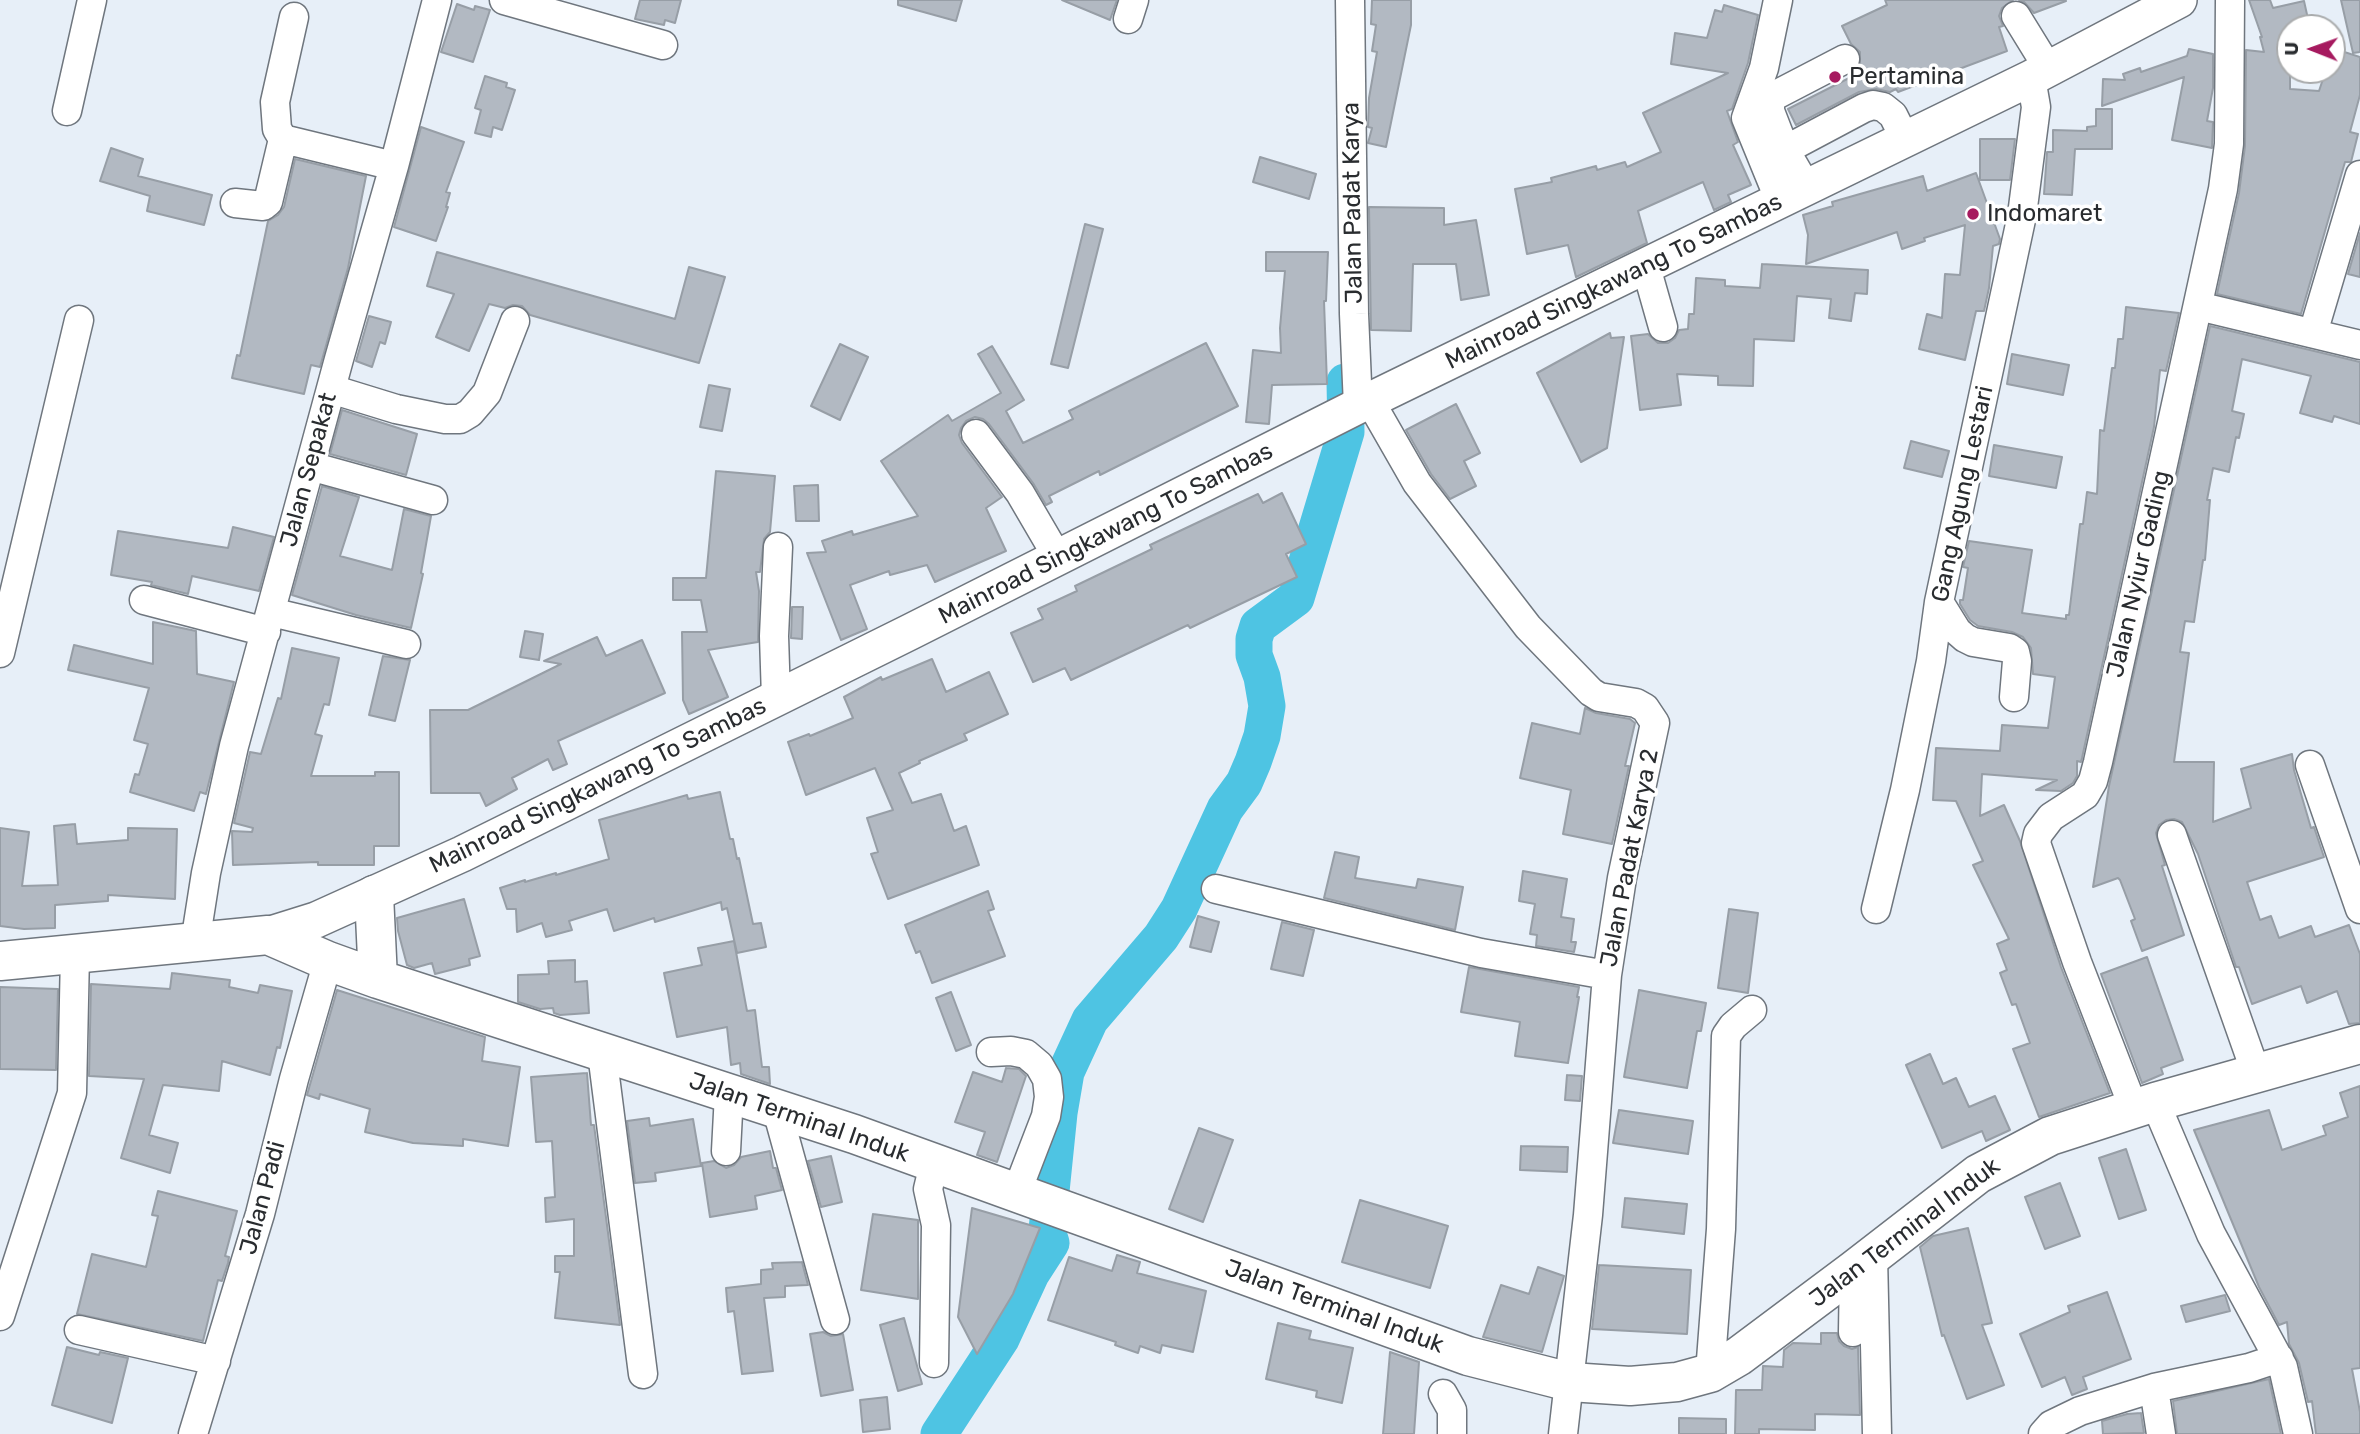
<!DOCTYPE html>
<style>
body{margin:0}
#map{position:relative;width:2360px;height:1434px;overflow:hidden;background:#e7eff8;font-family:Rubik,sans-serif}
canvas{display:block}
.north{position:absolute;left:2276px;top:14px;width:70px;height:70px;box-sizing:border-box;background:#fff;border:2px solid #a9abac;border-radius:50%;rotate:271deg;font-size:19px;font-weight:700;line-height:28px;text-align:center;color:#292c2f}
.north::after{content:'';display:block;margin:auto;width:24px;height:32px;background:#a61a5f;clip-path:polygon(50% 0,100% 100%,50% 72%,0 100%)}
</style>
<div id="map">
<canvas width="2360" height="1434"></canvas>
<div class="north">U</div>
</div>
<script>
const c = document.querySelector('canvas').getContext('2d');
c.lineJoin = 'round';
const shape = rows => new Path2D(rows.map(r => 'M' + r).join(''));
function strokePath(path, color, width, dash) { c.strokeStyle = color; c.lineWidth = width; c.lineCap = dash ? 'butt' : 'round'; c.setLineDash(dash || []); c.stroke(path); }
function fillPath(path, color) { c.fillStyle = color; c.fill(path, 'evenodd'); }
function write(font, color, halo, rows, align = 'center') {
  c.font = font + ' Rubik,sans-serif'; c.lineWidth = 7; c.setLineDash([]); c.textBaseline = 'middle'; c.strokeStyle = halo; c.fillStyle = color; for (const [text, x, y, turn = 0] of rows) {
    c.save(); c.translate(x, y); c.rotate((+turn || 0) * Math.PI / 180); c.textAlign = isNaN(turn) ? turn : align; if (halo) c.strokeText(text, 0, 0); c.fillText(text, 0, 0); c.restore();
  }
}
strokePath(shape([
 [939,1434,1001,1339,1031,1274,1051,1243,1047,1230,1059,1113,1066,1072,1090,1020,1161,937,1179,909,1225,809,1244,783,1253,762,1262,736,1267,706,1262,677,1254,655,1254,639,1258,626,1296,598,1346,432,1345,382]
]), '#4ec4e3', 37);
const building = shape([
 [640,0,681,0,675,23,665,20,664,25,635,19,640,0],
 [898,0,962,0,956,21,898,5,898,0],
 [1062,0,1117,0,1110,20,1062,0],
 [1372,0,1411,0,1411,25,1386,147,1368,143,1372,128,1368,127,1369,98,1377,52,1372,51,1376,25,1371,24,1372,0],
 [1885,0,2013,0,2002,8,1999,16,2003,26,1999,27,2007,51,1898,92,1896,89,1890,92,1876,89,1859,92,1796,125,1788,109,1863,71,1860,64,1860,52,1851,44,1842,26,1887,5,1885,0],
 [2019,0,2065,0,2066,1,2034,13,2024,2,2019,0],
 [2249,0,2270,0,2273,8,2304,1,2310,28,2290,28,2290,89,2319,91,2326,70,2332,70,2332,48,2360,57,2360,95,2350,132,2358,134,2351,162,2345,162,2301,314,2217,294,2239,193,2245,146,2246,50,2264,52,2260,37,2262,37,2249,0],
 [2341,0,2360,0,2360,52,2353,53,2341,0],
 [457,4,474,10,475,6,490,10,473,62,441,52,457,4],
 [1724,5,1758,15,1748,63,1732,109,1727,111,1738,142,1733,145,1751,185,1728,195,1731,202,1714,210,1703,182,1638,211,1647,243,1576,277,1568,245,1527,254,1515,189,1552,182,1551,178,1596,166,1597,170,1625,162,1627,167,1661,152,1643,113,1728,73,1671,64,1675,33,1707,38,1715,10,1722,12,1724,5],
 [2189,49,2213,54,2213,88,2207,121,2213,122,2212,148,2172,140,2184,77,2102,106,2103,79,2125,80,2123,74,2140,68,2141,72,2187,56,2189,49],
 [485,76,507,83,506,87,515,90,502,130,493,127,491,137,475,133,481,110,475,108,485,76],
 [2096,109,2112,109,2112,149,2075,149,2072,195,2044,194,2047,152,2053,152,2053,130,2087,131,2087,127,2096,126,2096,109],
 [421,127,464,142,446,192,450,193,446,207,448,207,436,241,394,227,421,127],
 [1980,139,2015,139,2010,180,1980,180,1980,139],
 [111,148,143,159,138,176,212,195,204,225,147,211,150,196,100,181,111,148],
 [1260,157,1316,174,1309,199,1253,182,1260,157],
 [295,159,366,176,348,268,320,367,311,365,304,394,232,378,237,355,240,356,268,221,278,215,284,207,295,159],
 [1976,173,2000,239,1999,244,1993,246,1989,288,1984,311,1976,311,1965,360,1919,349,1927,314,1942,318,1945,274,1960,275,1965,225,1924,238,1925,241,1902,249,1897,232,1806,264,1808,235,1803,215,1833,206,1832,202,1923,176,1927,191,1976,173],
 [1369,207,1444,208,1444,225,1476,220,1489,295,1461,300,1456,264,1413,264,1411,331,1371,330,1369,207],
 [1085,224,1103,229,1068,368,1051,364,1085,224],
 [2360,233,2360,277,2348,274,2360,233],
 [437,252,675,319,689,267,725,277,699,363,530,315,522,306,513,305,505,308,489,304,469,351,436,337,454,294,427,286,437,252],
 [1266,252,1328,252,1326,301,1324,301,1327,384,1272,385,1269,424,1246,422,1253,350,1281,353,1280,328,1285,271,1266,271,1266,252],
 [1762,264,1868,270,1867,294,1855,293,1851,321,1829,318,1831,299,1797,296,1794,341,1754,339,1753,386,1718,385,1718,376,1677,374,1681,405,1640,410,1631,336,1648,334,1658,343,1668,343,1675,338,1679,330,1688,329,1689,314,1694,314,1696,278,1725,280,1725,286,1760,288,1762,264],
 [2126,307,2179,313,2166,371,2160,370,2154,427,2082,758,2081,762,2077,761,2077,776,2073,783,2061,791,2036,790,2057,780,1982,774,1980,816,2004,805,2020,841,2061,967,2110,1093,2039,1117,2013,1049,2030,1043,2016,1004,2012,1005,2000,973,2007,970,1997,944,2009,939,1973,865,1983,861,1956,801,1933,800,1936,748,2000,751,2002,725,2048,728,2055,677,2033,674,2031,648,2023,637,2012,632,1978,626,1970,620,1960,604,1960,600,1963,600,1968,568,1963,567,1969,541,2032,550,2022,613,2066,619,2066,615,2069,615,2080,524,2083,524,2087,492,2097,494,2100,430,2104,431,2112,368,2115,368,2118,339,2123,339,2126,307],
 [369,316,391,322,385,344,380,342,372,367,356,361,369,316],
 [2210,326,2360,362,2360,424,2334,416,2332,422,2300,413,2311,376,2242,359,2232,411,2244,414,2239,438,2236,437,2229,472,2213,468,2207,500,2210,500,2205,560,2203,560,2194,622,2185,621,2180,652,2189,653,2174,762,2214,762,2213,822,2251,808,2241,769,2292,754,2294,770,2311,828,2314,827,2324,857,2247,882,2260,920,2271,916,2279,938,2311,926,2315,937,2349,925,2360,954,2360,1023,2349,1024,2337,991,2307,1003,2301,986,2252,1004,2239,967,2236,967,2198,854,2182,822,2174,819,2166,820,2159,825,2156,833,2165,865,2162,866,2184,935,2142,951,2131,921,2135,919,2120,880,2118,878,2093,887,2109,786,2210,326],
 [1610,333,1611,338,1624,337,1607,448,1581,462,1537,373,1610,333],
 [1206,343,1238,406,1100,475,1099,471,1049,496,1052,502,1046,505,1033,483,989,424,983,419,975,417,966,421,961,428,959,435,962,443,1002,497,986,508,1006,551,935,582,927,565,890,575,889,571,850,585,867,629,841,640,807,553,826,552,822,541,852,531,853,535,918,516,881,461,948,415,952,421,1001,393,978,354,992,346,1024,400,1006,411,1023,443,1073,419,1069,411,1206,343],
 [840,344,868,357,840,420,811,406,840,344],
 [2012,354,2069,365,2063,395,2007,384,2012,354],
 [709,385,730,389,722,431,700,427,709,385],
 [1456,404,1480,453,1464,461,1476,486,1450,499,1431,474,1406,430,1456,404],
 [342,410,417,434,406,475,330,454,342,410],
 [1911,441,1949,451,1942,477,1904,468,1911,441],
 [1994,445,2062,457,2056,488,1989,476,1994,445],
 [716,471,775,476,770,532,764,539,760,572,756,572,759,591,758,642,708,650,728,697,689,714,683,700,682,632,707,632,701,600,673,600,673,578,706,578,716,471],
 [818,485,819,521,796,521,794,486,818,485],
 [322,486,359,497,340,556,392,570,404,509,431,516,421,573,423,574,411,628,356,615,292,595,322,486],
 [1282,493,1306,544,1286,554,1297,577,1190,628,1188,625,1071,680,1065,668,1033,682,1011,633,1043,619,1038,609,1077,591,1075,586,1152,549,1150,545,1258,494,1263,503,1282,493],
 [233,527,274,537,259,591,192,576,188,594,151,585,152,582,111,575,118,531,228,548,233,527],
 [792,607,803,607,802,639,791,638,792,607],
 [153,622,196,631,197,674,234,682,206,794,200,792,194,811,130,792,135,774,139,775,148,744,134,740,149,688,68,670,74,645,153,664,153,622],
 [525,631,543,634,539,660,520,657,525,631],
 [597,637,606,656,642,640,665,693,558,741,567,764,553,770,548,759,512,778,517,789,486,806,480,793,431,793,430,710,468,710,561,664,544,661,597,637],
 [292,648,339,658,329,705,324,704,315,734,322,736,311,776,375,776,375,772,399,772,399,846,374,846,374,865,318,865,318,862,233,865,232,831,252,832,253,828,234,823,250,752,261,754,278,698,281,699,292,648],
 [383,656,410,660,395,721,369,715,383,656],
 [932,659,946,692,989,672,1008,714,964,734,967,740,919,761,920,763,899,773,912,803,941,794,954,831,966,826,979,865,888,899,871,854,878,852,867,818,893,810,875,768,806,795,788,742,809,734,810,736,853,718,844,697,881,677,882,680,932,659],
 [1585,708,1596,713,1630,719,1635,723,1625,766,1629,766,1612,844,1563,834,1571,790,1520,778,1532,723,1580,734,1585,708],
 [720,792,730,839,733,839,737,859,739,858,753,924,761,923,766,947,737,953,727,908,722,910,721,902,655,922,654,918,614,931,607,909,569,921,572,930,546,937,542,923,517,932,516,909,507,909,500,888,525,880,525,882,556,873,556,875,609,859,599,820,687,795,688,799,720,792],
 [75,824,77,844,128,840,128,828,177,829,175,899,108,895,108,901,55,905,55,928,24,929,0,926,0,828,29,832,22,886,58,885,54,826,75,824],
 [1335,852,1359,857,1355,878,1416,888,1418,879,1463,887,1455,930,1324,898,1335,852],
 [1523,871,1567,879,1561,917,1574,919,1571,942,1576,942,1574,952,1536,946,1537,935,1530,934,1535,904,1519,901,1523,871],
 [988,891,994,909,988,911,1005,956,932,983,920,951,916,953,905,925,988,891],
 [464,899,480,956,469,959,470,965,435,974,432,963,414,968,407,965,398,931,397,918,464,899],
 [1729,909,1758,913,1748,993,1718,988,1729,909],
 [1198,916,1219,922,1211,952,1190,947,1198,916],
 [1282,922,1314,930,1303,976,1271,969,1282,922],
 [734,941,747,1011,755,1010,762,1067,769,1067,770,1084,741,1074,740,1063,731,1065,727,1027,677,1037,664,973,702,965,698,948,734,941],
 [2147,957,2183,1060,2161,1068,2163,1074,2142,1083,2101,974,2147,957],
 [575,960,575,982,587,981,589,1013,560,1015,554,1013,553,1008,540,1009,518,1002,518,975,549,974,548,961,575,960],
 [1469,967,1579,987,1577,997,1579,997,1568,1063,1515,1056,1520,1022,1461,1012,1469,967],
 [172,973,230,980,229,987,258,993,260,985,292,991,280,1048,277,1047,270,1075,222,1061,219,1091,163,1085,149,1135,178,1143,170,1173,121,1158,144,1079,89,1076,91,984,170,989,172,973],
 [0,987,58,989,56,1070,0,1069,0,987],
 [337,990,485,1037,482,1061,520,1067,508,1146,463,1139,463,1146,413,1143,365,1132,370,1109,320,1094,319,1099,307,1095,337,990],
 [1639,990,1706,1003,1701,1031,1697,1031,1687,1088,1624,1077,1639,990],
 [951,992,971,1045,956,1051,936,998,951,992],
 [1930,1054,1943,1084,1956,1078,1969,1107,1995,1096,2010,1130,1986,1141,1982,1131,1942,1148,1906,1065,1930,1054],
 [1006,1068,1019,1069,1026,1076,997,1162,977,1155,985,1132,955,1122,973,1072,1002,1082,1006,1068],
 [587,1073,591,1125,594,1125,620,1325,555,1318,560,1272,555,1272,555,1256,574,1256,574,1219,546,1222,545,1198,555,1197,552,1141,536,1142,531,1077,587,1073],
 [1567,1075,1582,1076,1580,1101,1565,1100,1567,1075],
 [2360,1086,2360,1368,2352,1369,2360,1412,2360,1434,2316,1434,2312,1401,2308,1402,2299,1363,2289,1344,2287,1322,2279,1325,2259,1287,2194,1130,2269,1110,2282,1150,2326,1135,2323,1126,2348,1117,2340,1093,2360,1086],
 [1619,1110,1693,1121,1688,1154,1613,1143,1619,1110],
 [649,1118,650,1126,693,1119,701,1166,655,1173,656,1181,635,1183,627,1121,649,1118],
 [1199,1128,1233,1140,1203,1222,1169,1209,1199,1128],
 [1521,1146,1568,1147,1567,1172,1520,1170,1521,1146],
 [2126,1149,2146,1210,2119,1219,2099,1158,2126,1149],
 [770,1151,773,1168,776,1168,782,1190,755,1196,757,1209,710,1217,702,1163,714,1161,726,1168,734,1165,741,1157,770,1151],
 [831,1156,842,1202,821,1207,808,1161,831,1156],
 [2060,1183,2080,1236,2045,1249,2025,1197,2060,1183],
 [158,1191,237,1211,225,1256,229,1257,228,1263,222,1281,218,1280,203,1341,77,1314,92,1254,146,1267,158,1216,152,1215,158,1191],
 [1625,1198,1687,1204,1684,1234,1622,1227,1625,1198],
 [1360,1200,1448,1226,1430,1288,1342,1262,1360,1200],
 [972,1208,1040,1228,1013,1294,977,1354,958,1317,972,1208],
 [873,1214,918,1220,918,1299,861,1290,873,1214],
 [1968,1228,1992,1323,1982,1325,2004,1385,1967,1399,1944,1335,1942,1336,1920,1247,1933,1236,1968,1228],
 [1117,1255,1140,1262,1137,1273,1206,1291,1193,1352,1162,1345,1160,1353,1140,1346,1138,1353,1115,1345,1116,1342,1048,1320,1069,1257,1112,1271,1117,1255],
 [802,1262,808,1285,785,1286,785,1297,764,1298,773,1371,742,1374,734,1311,728,1312,726,1288,761,1284,761,1270,773,1269,772,1263,802,1262],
 [1599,1265,1691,1270,1687,1334,1592,1329,1599,1265],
 [1538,1267,1564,1276,1542,1352,1483,1337,1501,1285,1529,1294,1538,1267],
 [2107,1292,2131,1359,2083,1377,2087,1389,2072,1395,2065,1377,2042,1387,2020,1334,2070,1312,2068,1306,2107,1292],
 [2225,1295,2230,1311,2186,1322,2181,1306,2225,1295],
 [904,1318,922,1384,898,1391,880,1325,904,1318],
 [1278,1323,1311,1331,1309,1339,1353,1348,1342,1403,1316,1397,1317,1391,1266,1379,1278,1323],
 [823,1332,831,1336,843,1334,853,1390,821,1396,810,1334,823,1332],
 [1821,1333,1837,1333,1839,1341,1844,1346,1852,1349,1858,1347,1860,1415,1815,1414,1815,1430,1759,1429,1759,1434,1735,1434,1736,1390,1762,1390,1763,1366,1783,1367,1784,1350,1793,1343,1821,1344,1821,1333],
 [67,1347,99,1355,100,1352,128,1358,112,1423,52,1405,67,1347],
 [1390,1352,1419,1362,1414,1434,1383,1434,1390,1352],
 [2269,1379,2281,1434,2177,1434,2173,1401,2269,1379],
 [887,1397,890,1429,863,1432,860,1400,887,1397],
 [2141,1413,2144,1433,2103,1434,2102,1421,2127,1414,2141,1413],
 [1679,1418,1726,1419,1726,1434,1679,1434,1679,1418]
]);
fillPath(building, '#b2b9c2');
strokePath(building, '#979ea6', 2);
const minor = shape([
 [504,0,663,45],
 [1350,0,1354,314,1358,406],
 [1778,0,1764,68,1746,118,1780,201],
 [2016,16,2048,68],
 [1128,19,1134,0],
 [67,111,92,0],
 [283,139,277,129,275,102,294,17],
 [1785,150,1770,111,1770,98,1845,59],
 [1806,186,1785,150,1864,108,1873,105,1883,107,1893,115,1905,139],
 [235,203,263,206,268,202,283,139,394,166],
 [1646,267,1663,327],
 [2198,306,2360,345],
 [2313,333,2360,175],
 [331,389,396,409,445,419,460,419,470,413,487,393,515,321],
 [1370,401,1417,483,1528,627,1591,692,1599,697,1636,703,1645,708,1655,723,1622,878,1607,975,1588,1215,1563,1434],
 [976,434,1020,493,1058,558],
 [310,466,433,500],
 [144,600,266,632],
 [1939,602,1957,631,1965,638,1973,642,2009,648,2015,652,2017,661,2014,697],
 [271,612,406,644],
 [0,653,79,320],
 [776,698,774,636,778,547],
 [2310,765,2360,909],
 [2172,835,2256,1073],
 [1216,889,1481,953,1607,975],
 [1876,909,1905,790,1931,661,1939,602,2022,215,2036,107,2031,78],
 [195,943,206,873,234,746,339,359,394,166,437,0],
 [991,1052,1011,1051,1026,1054,1039,1065,1047,1079,1049,1097,1046,1116,1016,1194],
 [602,1053,643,1374],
 [2155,1102,2211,1234,2283,1367,2298,1434],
 [2134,1109,2077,962,2036,843,2038,834,2051,817,2085,795,2093,781,2098,762,2223,189,2229,144,2230,0],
 [777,1110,835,1320],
 [726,1151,729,1094],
 [1873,1256,1877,1434],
 [0,1316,72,1093,75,954],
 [79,1330,216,1361],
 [1853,1332,1854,1270],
 [934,1363,936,1225,928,1189,934,1164],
 [1710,1373,1721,1229,1726,1036,1733,1026,1752,1010],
 [2154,1388,2161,1434],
 [1443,1394,1452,1410,1452,1434],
 [193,1434,260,1214,294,1079,328,961],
 [2043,1434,2051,1425,2080,1411,2154,1388,2249,1368,2279,1358]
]);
const major = shape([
 [268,935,316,920,462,854,910,632,1358,406,2031,78,2179,0]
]);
const highway = shape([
 [374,895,378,979],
 [0,961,268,935,328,961,378,979,854,1134,1468,1356,1570,1382,1630,1386,1677,1382,1710,1373,1739,1356,1854,1270,1978,1174,2050,1136,2155,1102,2360,1044]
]);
strokePath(minor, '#6f767e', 31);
strokePath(major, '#6f767e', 38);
strokePath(highway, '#6f767e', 41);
strokePath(minor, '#fff', 28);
strokePath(major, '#fff', 35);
strokePath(highway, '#fff', 38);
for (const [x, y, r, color] of [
 [1835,77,7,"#a61a5f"],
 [1973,214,7,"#a61a5f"]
]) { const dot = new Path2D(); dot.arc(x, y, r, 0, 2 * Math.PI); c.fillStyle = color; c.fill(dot); strokePath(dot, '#fff', 2.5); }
write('24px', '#292c2f', '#fff', [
 ["Pertamina",1849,77],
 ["Indomaret",1987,214]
], 'left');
write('24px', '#292c2f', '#fff', [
 ["Jalan Padat Karya",1353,203,-91],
 ["Mainroad Singkawang To Sambas",1614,282,-26],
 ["Jalan Sepakat",309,470,-75],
 ["Gang Agung Lestari",1963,494,-78],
 ["Mainroad Singkawang To Sambas",1106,534,-27],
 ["Jalan Nyiur Gading",2139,574,-77],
 ["Mainroad Singkawang To Sambas",598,786,-26],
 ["Jalan Padat Karya 2",1630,858,-79],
 ["Jalan Terminal Induk",799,1118,19],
 ["Jalan Padi",263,1198,-75],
 ["Jalan Terminal Induk",1905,1233,-37],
 ["Jalan Terminal Induk",1334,1307,20]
]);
</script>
